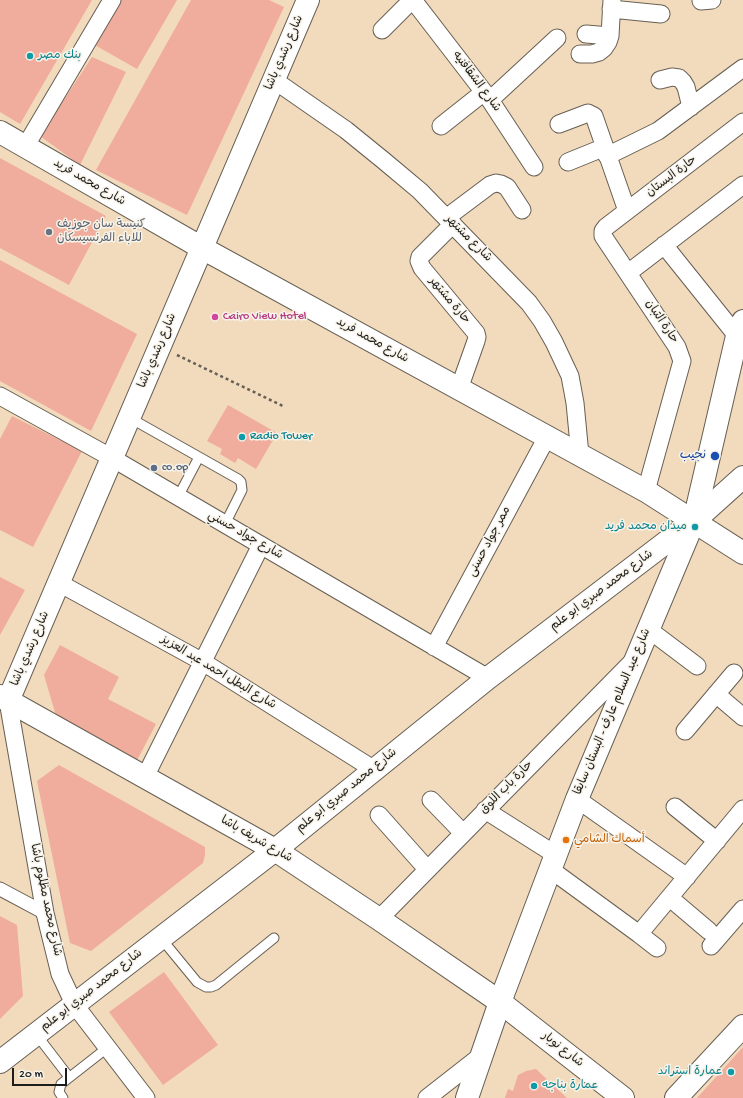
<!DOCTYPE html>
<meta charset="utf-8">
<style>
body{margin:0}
#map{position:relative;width:743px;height:1098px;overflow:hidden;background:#f2dbbc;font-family:"Gochi Hand",sans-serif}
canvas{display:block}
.scale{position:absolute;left:12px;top:1068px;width:55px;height:18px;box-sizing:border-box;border:2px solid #1c1c1c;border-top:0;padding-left:5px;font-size:12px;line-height:14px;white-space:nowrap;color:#1c1c1c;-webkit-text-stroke:3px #f7f3e8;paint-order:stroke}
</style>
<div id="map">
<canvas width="743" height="1098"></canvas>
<div class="scale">20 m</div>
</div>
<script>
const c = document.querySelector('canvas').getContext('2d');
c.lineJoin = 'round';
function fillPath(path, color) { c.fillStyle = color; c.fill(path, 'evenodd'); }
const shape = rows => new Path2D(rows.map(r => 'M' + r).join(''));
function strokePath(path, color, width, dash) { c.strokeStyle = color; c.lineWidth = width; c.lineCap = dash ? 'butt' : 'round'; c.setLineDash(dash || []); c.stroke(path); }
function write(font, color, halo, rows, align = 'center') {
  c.font = font + ' "Gochi Hand","Playpen Sans Arabic",sans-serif'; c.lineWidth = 3; c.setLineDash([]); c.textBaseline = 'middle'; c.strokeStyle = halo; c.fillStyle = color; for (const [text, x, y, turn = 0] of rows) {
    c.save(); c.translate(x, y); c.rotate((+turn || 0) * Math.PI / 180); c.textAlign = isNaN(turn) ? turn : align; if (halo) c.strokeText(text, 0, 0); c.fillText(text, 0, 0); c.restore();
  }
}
fillPath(shape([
 [0,0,92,0,20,124,0,112],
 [118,0,177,0,137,69,93,44],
 [191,0,269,0,284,7,187,215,96,170],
 [92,57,126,72,80,165,40,136],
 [0,158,106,216,69,285,0,248],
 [0,260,137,334,91,431,0,381],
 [228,405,277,433,256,469,238,458,235,463,220,454,222,449,207,441],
 [12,416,82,451,33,547,0,530,0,439],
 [0,577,25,590,0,635],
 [60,645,119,677,108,699,156,724,134,766,59,726,44,675],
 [59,765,205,847,205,855,203,863,91,951,70,943,37,781],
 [0,916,17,925,23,996,0,1019],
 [164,972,218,1045,163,1085,109,1012],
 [743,1047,743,1098,697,1098],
 [536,1069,567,1098,505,1098,508,1089,513,1091,518,1075,526,1071]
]), '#f0ac9c');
const service = shape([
 [130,418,238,479,241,482,242,490,225,524],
 [178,497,199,457],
 [160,937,197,982,206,987,211,987,216,985,274,938],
 [36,1034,69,1077],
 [63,1098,59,1092,61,1084,107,1048]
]);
const pedestrian = shape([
 [0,889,45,913]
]);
const minor = shape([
 [413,0,490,100,534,167],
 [701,1,712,0],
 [611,9,661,14],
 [382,30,412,0],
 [586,34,610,36],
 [580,54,592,54,599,52,604,48,608,42,610,36,612,0],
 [274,80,346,130,383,160,420,191,529,303,542,321,554,342,570,376,575,403,580,455],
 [660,80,672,77,679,78,683,82,686,87,691,107],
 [490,100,557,38],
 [559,124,588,113,594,116,627,211],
 [441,126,484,92],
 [25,147,112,0],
 [607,156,658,131,743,68],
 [568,162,605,147],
 [446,218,490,185,496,183,501,184,507,187,522,210],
 [453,224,420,257,419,261,422,268,476,333,477,337,476,341,459,389],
 [664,245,737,336],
 [628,273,743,185],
 [0,396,112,458,488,678],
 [646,491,682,361,677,347,603,236,603,231,606,227,743,122],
 [59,583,203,662,373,769],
 [648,629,697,666],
 [434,647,547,437],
 [716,694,743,717],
 [8,701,45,913,60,974,74,1004,146,1098],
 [685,731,734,673],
 [145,777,261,545],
 [577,799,687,877],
 [431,800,463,833],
 [675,807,717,841],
 [485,810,556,855],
 [379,815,427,869],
 [550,869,639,934,743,809],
 [670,898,709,931],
 [379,919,633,661],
 [639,934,657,948],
 [711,946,743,909],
 [427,1098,482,1055]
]);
const tertiary = shape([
 [0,132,202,248,646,491,743,553],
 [8,701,308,0],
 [467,1098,500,1002,577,799,694,521,737,336,743,321],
 [676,1098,743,1026]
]);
const secondary = shape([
 [0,1062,275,850,488,678,694,521,743,477]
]);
const primary = shape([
 [0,696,275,850,379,919,500,1002,623,1098]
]);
strokePath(service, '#675f54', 11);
strokePath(pedestrian, '#675f54', 15);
strokePath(minor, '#675f54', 19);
strokePath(tertiary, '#675f54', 24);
strokePath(secondary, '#675f54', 24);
strokePath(primary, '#675f54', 24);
strokePath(shape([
 [177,355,285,407]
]), '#675f54', 2.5, [3, 3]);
strokePath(service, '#fff', 9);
strokePath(pedestrian, '#fff', 13);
strokePath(minor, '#fff', 17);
strokePath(tertiary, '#fff', 22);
strokePath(secondary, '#fff', 22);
strokePath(primary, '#fff', 22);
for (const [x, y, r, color] of [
 [30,56,4,"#0f9aa8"],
 [49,232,4,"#6b7280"],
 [215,317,4,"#d1479c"],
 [242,437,4,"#0f9aa8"],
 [715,456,5,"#1a4fb4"],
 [154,468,4,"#5c6f8a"],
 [695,527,4,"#0f9aa8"],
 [566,840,4,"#e8710a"],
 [731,1072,4,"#0f9aa8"],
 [534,1086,4,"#0f9aa8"]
]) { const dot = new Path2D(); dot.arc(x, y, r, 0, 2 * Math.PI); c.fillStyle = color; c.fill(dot); strokePath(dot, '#f7f3e8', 1.5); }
write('12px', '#1c1c1c', '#f7f3e8', [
 ["شارع رشدي باشا",285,53,-67],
 ["شارع الشقافنيه",476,82,53],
 ["حارة البستان",672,177,-37],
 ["شارع محمد فريد",89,183,30],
 ["شارع مشتهر",468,239,45],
 ["حارة مشتهر",449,301,50],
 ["حارة التبان",661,322,56],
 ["شارع محمد فريد",372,341,29],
 ["شارع رشدي باشا",158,351,-67],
 ["شارع جواد حسني",245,536,30],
 ["ممر جواد حسنى",490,542,-62],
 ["شارع محمد صبري ابو علم",602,591,-37],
 ["شارع رشدي باشا",31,649,-67],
 ["شارع البطل احمد عبد العزيز",218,673,31],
 ["شارع عبد السلام عارف - البستان سابقا",613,712,-67],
 ["حارة باب اللوق",507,788,-45],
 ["شارع محمد صبري ابو علم",347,791,-39],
 ["شارع شريف باشا",256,840,30],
 ["شارع محمد مظلوم باشا",45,900,78],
 ["شارع محمد صبري ابو علم",92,991,-38],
 ["شارع نوبار",562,1050,38]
]);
write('12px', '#0d838f', '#f7f3e8', [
 ["بنك مصر",38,56],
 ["Radio Tower",250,437],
 ["ميدان محمد فريد",687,527,"right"],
 ["عمارة استراند",723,1072,"right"],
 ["عمارة بناجه",542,1086]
], 'left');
write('12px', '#5b616d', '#f7f3e8', [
 ["كنيسة سان جوزيف",57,225],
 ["للاباء الفرنسيسكان",57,239]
], 'left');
write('12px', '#b23c85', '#f7f3e8', [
 ["Cairo View Hotel",223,317]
], 'left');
write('12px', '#164399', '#f7f3e8', [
 ["نجيب",706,456]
], 'right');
write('12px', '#4e5e75', '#f7f3e8', [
 ["co.op",162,468]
], 'left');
write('12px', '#c56008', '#f7f3e8', [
 ["أسماك الشامي",574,840]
], 'left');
</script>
